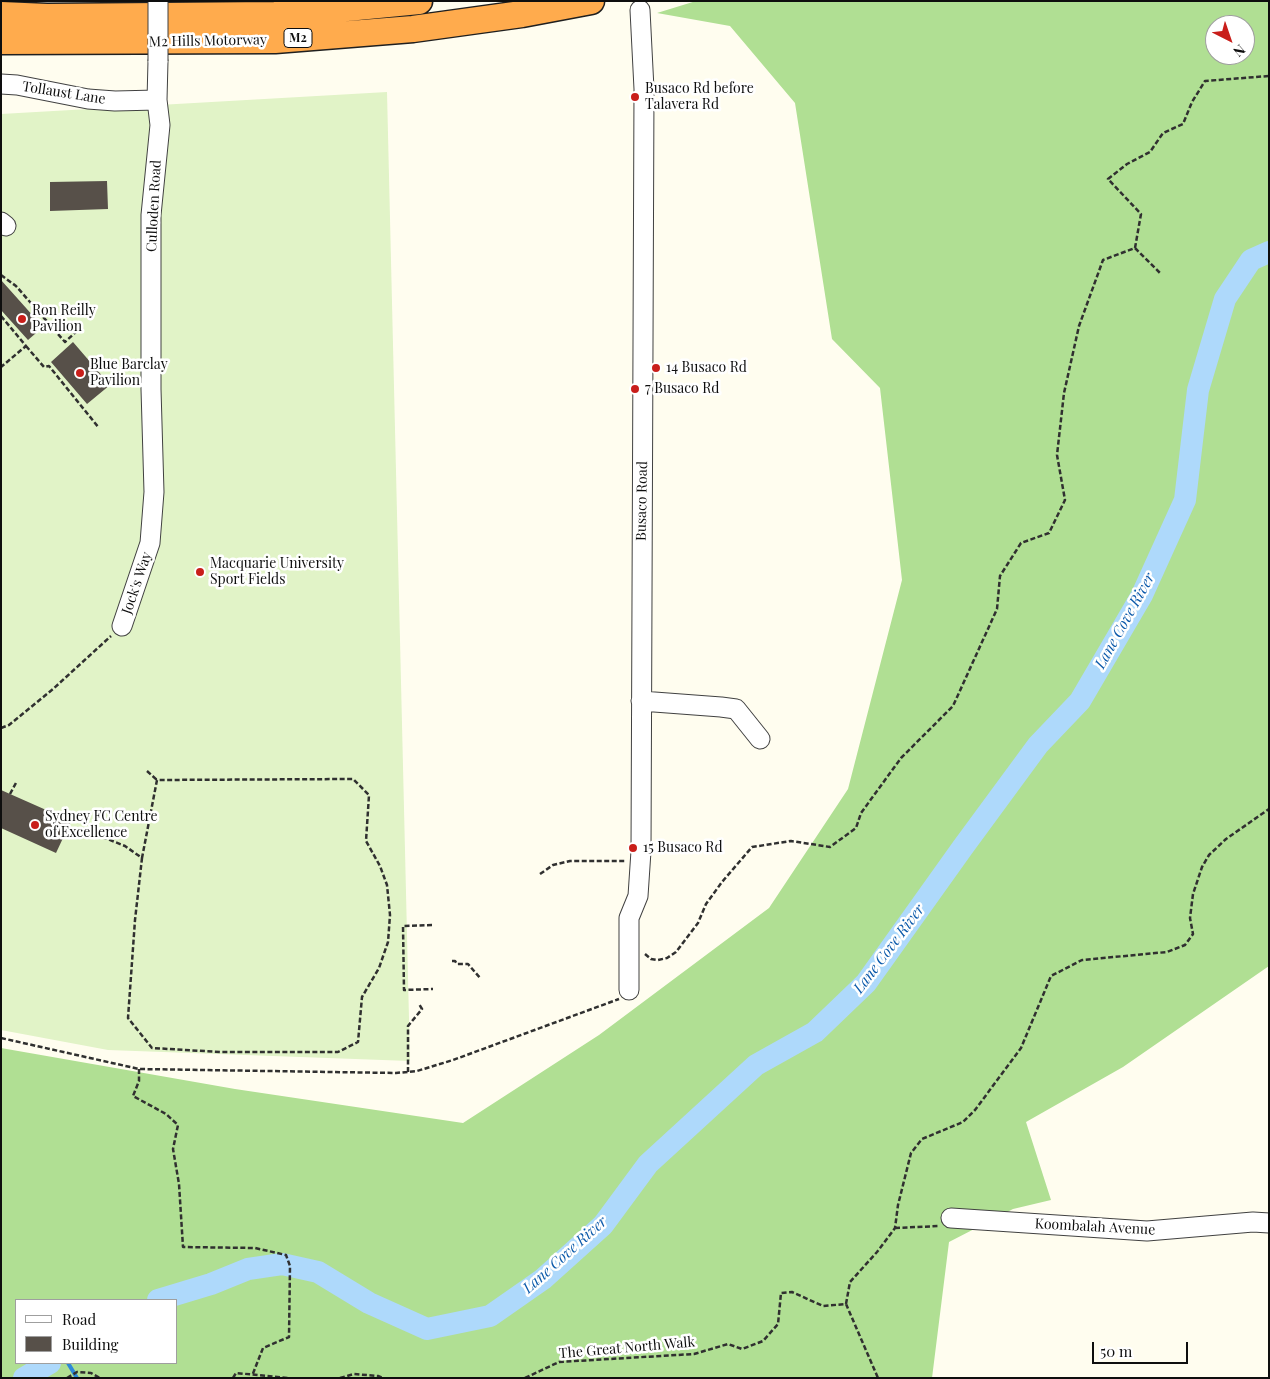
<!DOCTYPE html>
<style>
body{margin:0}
#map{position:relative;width:1270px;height:1379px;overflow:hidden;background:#fffdef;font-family:"Playfair Display",serif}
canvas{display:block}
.frame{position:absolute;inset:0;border:2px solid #0e0e0e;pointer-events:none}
.legend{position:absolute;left:15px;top:1299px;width:162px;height:65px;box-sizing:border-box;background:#fff;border:1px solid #9f9f9f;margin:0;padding:6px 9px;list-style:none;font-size:15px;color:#0e0e0e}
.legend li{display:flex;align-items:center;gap:10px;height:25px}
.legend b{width:25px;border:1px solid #9f9f9f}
.north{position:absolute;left:1205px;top:15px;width:50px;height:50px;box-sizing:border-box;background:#fff;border:1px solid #9f9f9f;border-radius:50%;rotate:139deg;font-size:14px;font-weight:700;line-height:20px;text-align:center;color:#0e0e0e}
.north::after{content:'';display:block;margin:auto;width:18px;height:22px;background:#c91e1a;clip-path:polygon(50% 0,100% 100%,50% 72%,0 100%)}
.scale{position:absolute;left:1092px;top:1342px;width:96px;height:22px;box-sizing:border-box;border:2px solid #0e0e0e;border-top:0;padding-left:6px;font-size:15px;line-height:18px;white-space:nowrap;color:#0e0e0e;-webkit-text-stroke:4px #fff;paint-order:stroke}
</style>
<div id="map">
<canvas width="1270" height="1379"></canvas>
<div class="frame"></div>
<ul class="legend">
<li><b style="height:6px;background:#fff"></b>Road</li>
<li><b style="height:14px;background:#575049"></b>Building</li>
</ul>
<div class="north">N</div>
<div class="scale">50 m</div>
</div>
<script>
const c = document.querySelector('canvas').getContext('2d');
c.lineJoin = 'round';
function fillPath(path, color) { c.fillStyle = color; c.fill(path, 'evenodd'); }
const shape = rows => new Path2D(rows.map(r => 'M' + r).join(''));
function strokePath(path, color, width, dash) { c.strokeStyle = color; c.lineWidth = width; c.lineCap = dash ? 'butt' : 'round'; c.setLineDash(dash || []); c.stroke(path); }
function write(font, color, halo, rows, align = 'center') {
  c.font = font + ' "Playfair Display",serif'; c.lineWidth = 5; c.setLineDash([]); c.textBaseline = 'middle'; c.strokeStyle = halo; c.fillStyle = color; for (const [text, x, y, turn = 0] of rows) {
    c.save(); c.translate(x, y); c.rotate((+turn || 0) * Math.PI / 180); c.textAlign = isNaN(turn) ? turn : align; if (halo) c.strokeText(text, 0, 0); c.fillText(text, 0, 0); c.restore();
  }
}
fillPath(shape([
 [696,1,1269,1,1269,966,1123,1067,1026,1122,1051,1200,1013,1209,949,1242,932,1378,1,1378,1,1048,235,1089,463,1123,599,1035,769,908,848,789,902,580,880,388,832,339,795,103,730,26,657,13],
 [1215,25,1245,25,1245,55,1215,55],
 [16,1300,176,1300,176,1363,16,1363]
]), '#b0df93');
fillPath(shape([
 [387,92,410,1061,108,1050,1,1030,1,114]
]), '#e1f3c7');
strokePath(shape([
 [68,1363,77,1378]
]), '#2f89d8', 4);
strokePath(shape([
 [158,1300,211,1284,248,1269,282,1264,318,1272,369,1303,427,1329,490,1316,543,1279,603,1225,648,1164,756,1065,815,1032,866,983,963,847,1038,745,1080,701,1142,595,1185,500,1198,390,1225,299,1251,260,1269,252],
 [24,1378,50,1363]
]), '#aed9fb', 22);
fillPath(shape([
 [107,181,108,209,50,211,50,182],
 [1,280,43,327,28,340,1,310],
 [73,342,110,385,87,404,51,362],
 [1,790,71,821,56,853,1,828]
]), '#575049');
const minor = shape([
 [1,84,17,85,88,99,115,101,157,100],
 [1,222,6,226],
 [122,626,150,543,154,492,151,389,151,215,160,125,157,100,158,61],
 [641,701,721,707,736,709,760,739],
 [629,990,629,918,638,896,641,851,644,89,640,10],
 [951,1218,1147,1231,1253,1222,1269,1223]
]);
const highway = shape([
 [1,15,47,17,275,15,419,1],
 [1,41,275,40,413,29,522,14,591,1]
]);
strokePath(minor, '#414141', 21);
strokePath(highway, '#1f1f1f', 29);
strokePath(shape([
 [1135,248,1160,273],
 [1,275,16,286,65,342,78,330],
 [1,316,26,346,1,367],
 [50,325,63,313],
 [26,346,44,367,49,366,99,428],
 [1,728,9,725,53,689,111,636],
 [147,771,157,780],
 [10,794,17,781],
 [66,831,85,830,125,846,142,858,157,780,353,779,369,795,366,841,380,866,387,885,390,915,388,942,379,968,362,997,358,1042,338,1052,220,1052,152,1048,128,1018,135,920,142,858],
 [540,874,553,865,570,861,625,861],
 [432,925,403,926,404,990,433,989],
 [645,954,651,959,658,960,667,958,676,952,698,923,706,904,722,882,752,847,791,841,830,847,856,828,861,813,901,758,953,706,997,609,1000,576,1021,543,1049,533,1065,500,1057,455,1064,393,1079,326,1103,260,1135,248,1141,214,1108,179,1127,164,1150,152,1163,133,1183,124,1192,102,1205,81,1269,76],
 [452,961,455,961,457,964,468,964,481,979],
 [1,1038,139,1069,396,1073,417,1071,453,1060,619,999],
 [139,1069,139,1081,133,1096,166,1114,178,1125,173,1149,179,1184,183,1247,255,1248,286,1255,290,1266,289,1337,263,1348,252,1376],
 [408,1072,408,1026,422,1009,419,1004],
 [895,1228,939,1226],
 [846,1304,850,1282,877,1252,895,1228,898,1205,911,1153,922,1139,963,1122,975,1110,1021,1048,1051,976,1082,960,1167,952,1185,945,1193,934,1190,918,1193,894,1202,867,1209,855,1226,839,1269,809],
 [846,1304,878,1378],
 [67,1378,77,1372,91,1373,100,1378],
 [233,1378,236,1373,288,1378],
 [340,1378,354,1374,378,1376,383,1378],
 [525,1378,559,1362,694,1354,728,1344,742,1349,763,1341,778,1324,781,1293,792,1292,823,1306,846,1304]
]), '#303030', 2.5, [5, 2.5]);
strokePath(minor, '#fff', 19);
strokePath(highway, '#ffab4d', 26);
const minorBridge = shape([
 [158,61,158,1]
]);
strokePath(minorBridge, '#414141', 21, []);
strokePath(minorBridge, '#fff', 19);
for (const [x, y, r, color] of [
 [635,97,5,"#c91e1a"],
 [22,319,5,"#c91e1a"],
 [656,368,5,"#c91e1a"],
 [80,373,5,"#c91e1a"],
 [635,389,5,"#c91e1a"],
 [200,572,5,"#c91e1a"],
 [35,825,5,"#c91e1a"],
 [633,848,5,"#c91e1a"]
]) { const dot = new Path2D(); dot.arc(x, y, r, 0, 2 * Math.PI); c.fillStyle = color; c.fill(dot); strokePath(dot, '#fff', 2); }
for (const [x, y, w] of [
 [298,38,28]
]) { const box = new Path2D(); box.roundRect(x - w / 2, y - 9.5, w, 19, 4); c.fillStyle = '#fff'; c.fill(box); strokePath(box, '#0e0e0e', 1); }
write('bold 12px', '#0e0e0e', null, [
 ["M2",298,38]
]);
write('14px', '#0e0e0e', '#fff', [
 ["M2 Hills Motorway",208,41,-1],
 ["Tollaust Lane",64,93,9],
 ["Culloden Road",154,206,-87],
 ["Busaco Road",642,501,-89],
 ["Jock's Way",137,583,-71],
 ["Koombalah Avenue",1095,1227,3],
 ["The Great North Walk",627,1348,-5]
]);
write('14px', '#0e0e0e', '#fff', [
 ["Busaco Rd before",645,89],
 ["Talavera Rd",645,105],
 ["Ron Reilly",32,311],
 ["Pavilion",32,327],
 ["Blue Barclay",90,365],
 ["Pavilion",90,381],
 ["14 Busaco Rd",666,368],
 ["7 Busaco Rd",645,389],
 ["Macquarie University",210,564],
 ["Sport Fields",210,580],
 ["Sydney FC Centre",45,817],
 ["of Excellence",45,833],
 ["15 Busaco Rd",643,848]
], 'left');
write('italic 15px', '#0c5aaa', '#fff', [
 ["Lane Cove River",1125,621,-61],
 ["Lane Cove River",889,949,-53],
 ["Lane Cove River",565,1255,-42]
]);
</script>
